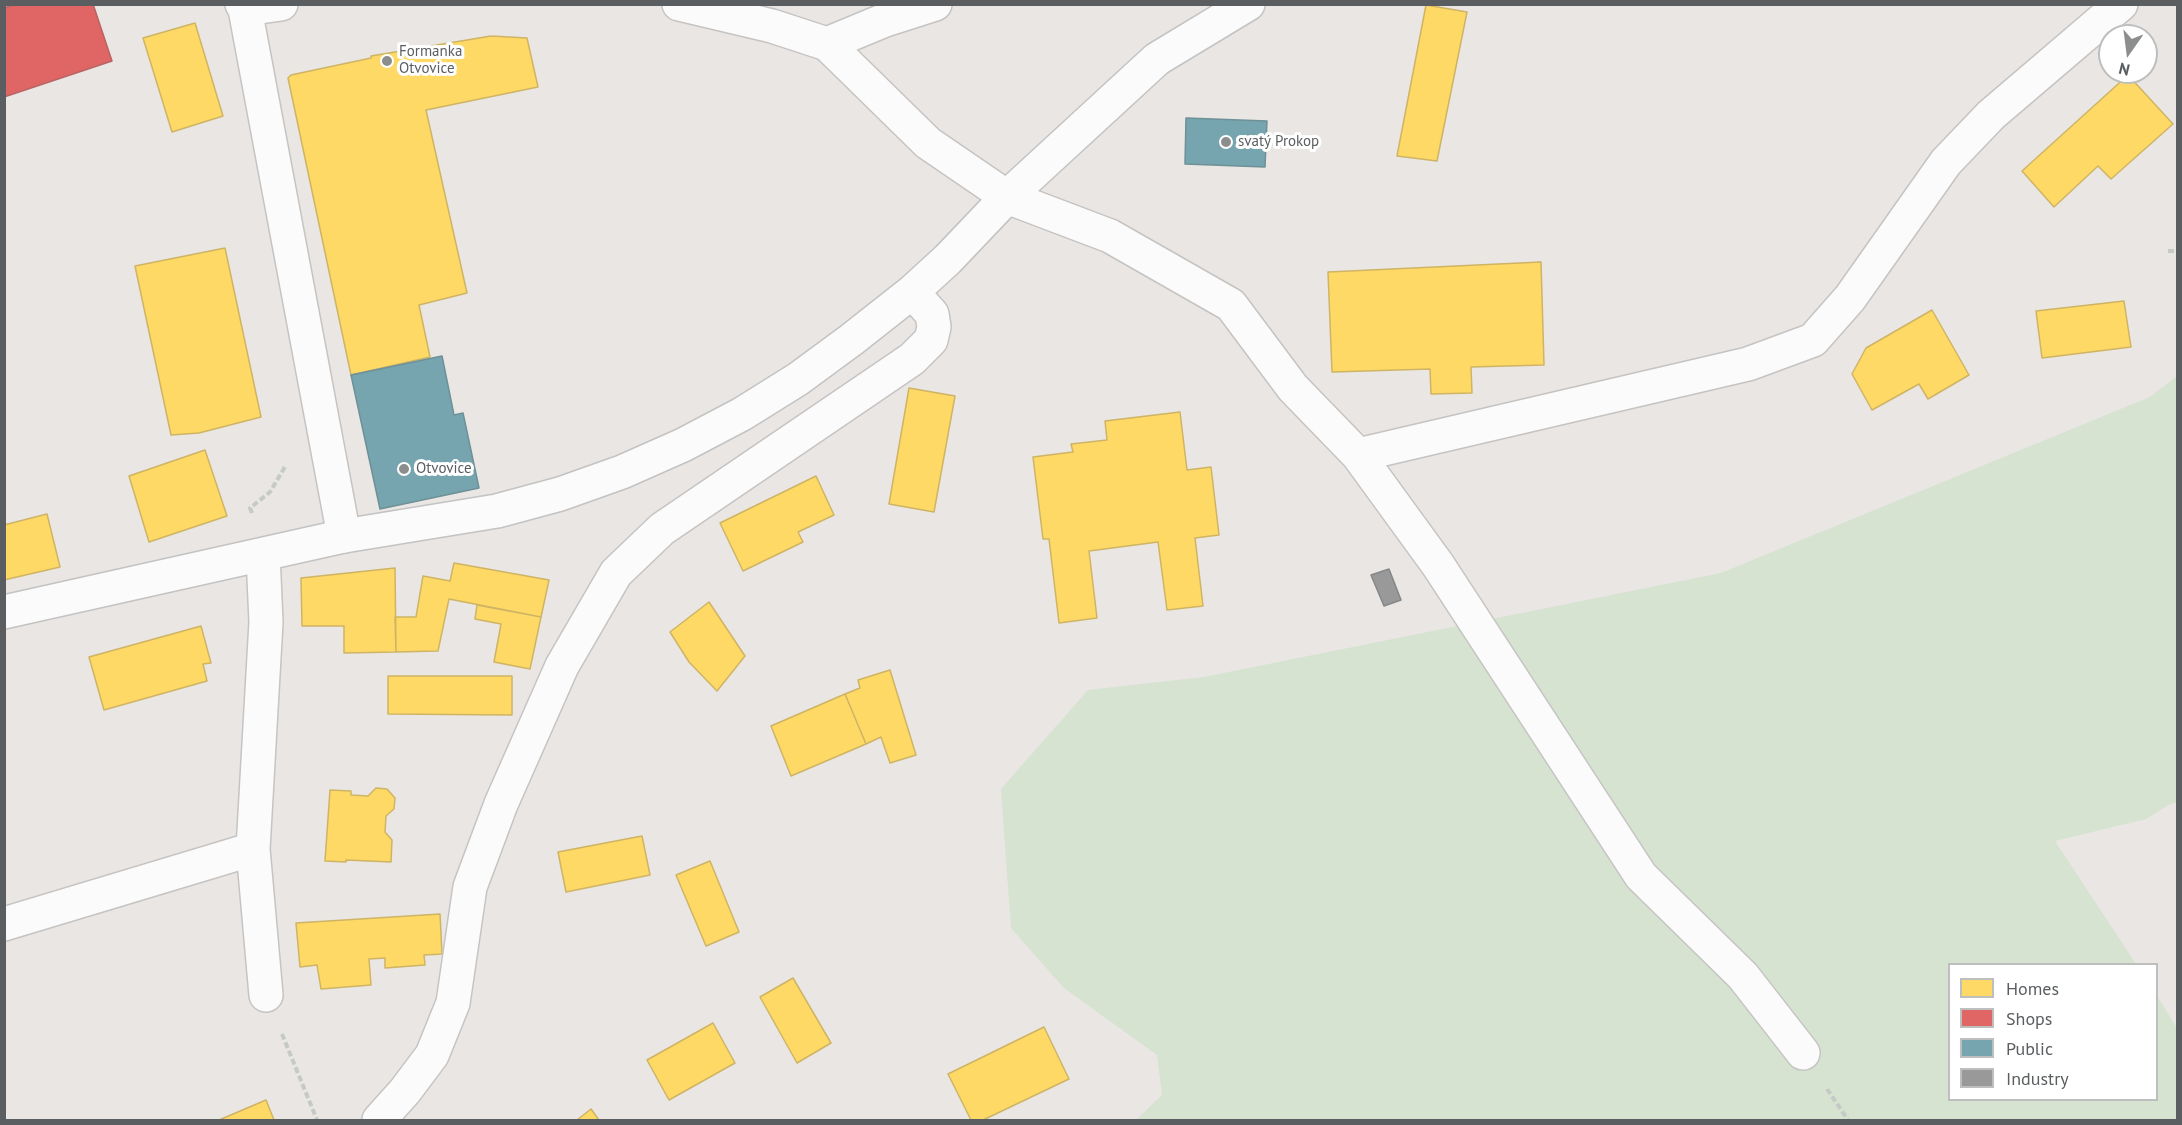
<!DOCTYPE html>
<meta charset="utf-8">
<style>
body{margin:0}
#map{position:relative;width:2182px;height:1125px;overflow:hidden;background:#e9e6e3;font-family:"PT Sans",sans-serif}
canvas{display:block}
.frame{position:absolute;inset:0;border:6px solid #5a5e60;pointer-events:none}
.legend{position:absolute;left:1948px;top:963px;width:210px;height:138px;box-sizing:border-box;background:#fff;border:2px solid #bdbfbf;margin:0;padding:8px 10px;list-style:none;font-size:18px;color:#5a5e60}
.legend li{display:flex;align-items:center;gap:12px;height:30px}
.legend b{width:30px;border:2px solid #bdbfbf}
.north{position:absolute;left:2098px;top:24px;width:60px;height:60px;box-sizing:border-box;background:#fff;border:2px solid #bdbfbf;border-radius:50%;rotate:194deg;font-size:16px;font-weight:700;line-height:24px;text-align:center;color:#5a5e60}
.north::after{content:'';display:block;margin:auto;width:21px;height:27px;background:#8c8e8e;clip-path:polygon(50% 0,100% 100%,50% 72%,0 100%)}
</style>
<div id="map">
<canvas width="2182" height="1125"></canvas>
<div class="frame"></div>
<ul class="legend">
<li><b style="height:16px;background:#ffd966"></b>Homes</li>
<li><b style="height:16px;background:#e06666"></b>Shops</li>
<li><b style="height:16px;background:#76a5af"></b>Public</li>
<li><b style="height:16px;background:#999"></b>Industry</li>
</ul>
<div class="north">N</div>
</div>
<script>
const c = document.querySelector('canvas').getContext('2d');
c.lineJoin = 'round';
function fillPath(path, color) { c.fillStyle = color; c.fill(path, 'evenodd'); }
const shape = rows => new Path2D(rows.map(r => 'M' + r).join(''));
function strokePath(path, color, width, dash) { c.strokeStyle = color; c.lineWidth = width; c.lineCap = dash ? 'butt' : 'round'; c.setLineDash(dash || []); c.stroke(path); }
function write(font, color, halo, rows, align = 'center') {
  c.font = font + ' "PT Sans",sans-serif'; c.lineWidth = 6; c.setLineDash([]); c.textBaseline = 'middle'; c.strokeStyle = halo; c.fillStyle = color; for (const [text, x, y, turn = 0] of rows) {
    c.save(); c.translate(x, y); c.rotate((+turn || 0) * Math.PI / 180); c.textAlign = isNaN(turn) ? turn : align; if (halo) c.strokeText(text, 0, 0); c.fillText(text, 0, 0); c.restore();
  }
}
fillPath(shape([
 [2177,376,2177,802,2170,804,2146,819,2055,841,2136,964,1950,964,1950,1100,2156,1100,2157,996,2177,1028,2177,1120,1136,1120,1162,1095,1157,1055,1064,988,1011,928,1001,789,1088,690,1204,677,1721,573,2150,397]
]), '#d5e3d0');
const homes = shape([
 [1426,5,1467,12,1437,161,1397,156,1426,5],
 [195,23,223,116,172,132,143,38,195,23],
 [491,36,527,38,538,87,426,110,467,293,419,305,430,357,351,375,288,78,291,75,371,58,371,56,491,36],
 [2128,75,2173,124,2111,179,2098,166,2054,207,2022,171,2128,75],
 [225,248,261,417,199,433,171,435,135,266,225,248],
 [1541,262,1544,365,1471,367,1472,393,1431,394,1430,369,1332,372,1328,272,1541,262],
 [2124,301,2131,347,2042,358,2036,311,2124,301],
 [1932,310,1969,375,1928,399,1919,384,1872,410,1852,374,1866,348,1932,310],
 [909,388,955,396,934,512,889,504,909,388],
 [1180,412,1187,470,1211,467,1219,535,1195,538,1203,606,1167,610,1158,542,1089,551,1097,618,1059,623,1049,539,1043,539,1033,457,1073,452,1071,444,1107,440,1105,421,1180,412],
 [205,450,227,516,149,542,129,476,205,450],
 [816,476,834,515,798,532,803,542,743,571,720,523,816,476],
 [47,514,60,567,4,580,4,525,47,514],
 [454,563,549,580,541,617,449,599,438,651,396,652,395,617,416,617,423,576,450,581,454,563],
 [395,568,396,652,344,653,344,626,302,626,301,578,395,568],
 [709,602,745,656,717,691,689,662,670,632,709,602],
 [477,605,541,617,530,669,494,662,501,624,475,619,477,605],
 [201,626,211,663,203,664,207,681,104,710,89,657,201,626],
 [890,670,916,755,890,763,881,737,866,744,845,694,860,688,858,680,890,670],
 [388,676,512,676,512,715,388,714,388,676],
 [845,694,866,744,791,776,771,726,845,694],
 [376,788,387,789,395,798,394,809,386,816,385,832,392,840,391,862,346,860,346,862,325,861,330,790,351,791,351,795,368,796,376,788],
 [642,836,650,875,566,892,558,852,642,836],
 [710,861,739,932,706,946,676,875,710,861],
 [440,914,442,954,424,955,425,965,385,968,385,958,369,959,371,985,321,989,317,965,300,967,296,923,440,914],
 [793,978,831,1043,797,1063,760,997,793,978],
 [713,1023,735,1063,669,1100,647,1060,713,1023],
 [1044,1027,1069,1079,983,1120,971,1120,948,1074,1044,1027],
 [266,1100,274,1120,219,1120,266,1100],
 [591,1109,599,1120,577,1120,591,1109]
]);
fillPath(homes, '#ffd966');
strokePath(homes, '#ceb464', 1.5);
const shops = shape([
 [16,4,93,4,112,61,4,97,4,8,16,4]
]);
fillPath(shops, '#e06666');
strokePath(shops, '#b86464', 1.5);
const public = shape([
 [1186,118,1267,121,1265,167,1185,164,1186,118],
 [442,356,454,415,463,413,479,488,380,509,351,375,442,356]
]);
fillPath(public, '#76a5af');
strokePath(public, '#6e9097', 1.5);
const industry = shape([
 [1389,569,1401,600,1384,606,1371,575,1389,569]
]);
fillPath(industry, '#999');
strokePath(industry, '#868788', 1.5);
const minor = shape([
 [679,4,772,26,827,44,885,20,935,4],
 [245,9,281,4],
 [827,44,928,143,1007,197,1110,236,1231,305,1293,388,1358,455,1748,364,1813,340,1850,298,1946,162,1991,115,2121,4],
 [1358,455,1438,565,1641,876,1743,976,1803,1053],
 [263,555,266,622,253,849,266,995],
 [4,924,253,849],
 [379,1120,405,1091,432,1055,453,1003,470,887,501,804,562,666,616,573,662,529,912,359,931,340,934,327,932,314,912,292]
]);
const tertiary = shape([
 [242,4,245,9,344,536]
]);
const secondary = shape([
 [4,612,344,536,497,511,560,494,622,472,683,445,742,414,798,379,851,340,912,292,948,259,1007,197,1157,59,1248,4]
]);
strokePath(minor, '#c5c4c3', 36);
strokePath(tertiary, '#c5c4c3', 36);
strokePath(secondary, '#c3c3c3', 36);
strokePath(shape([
 [2168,251,2178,251],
 [252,513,250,508,270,492,286,465],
 [282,1034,317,1120],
 [1827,1089,1848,1120]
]), '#c5cac6', 4, [6, 3]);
strokePath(minor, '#fcfbfb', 33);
strokePath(tertiary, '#fcfbfb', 33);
strokePath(secondary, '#fcfbfb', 33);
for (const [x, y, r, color] of [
 [387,61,6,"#8c8e8e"],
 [1226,142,6,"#8c8e8e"],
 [404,469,6,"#8c8e8e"]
]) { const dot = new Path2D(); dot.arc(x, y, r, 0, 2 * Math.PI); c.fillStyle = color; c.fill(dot); strokePath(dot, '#fff', 2); }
write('15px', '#5a5e60', '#fff', [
 ["Formanka",399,52],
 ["Otvovice",399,69],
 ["svatý Prokop",1238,142],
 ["Otvovice",416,469]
], 'left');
</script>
